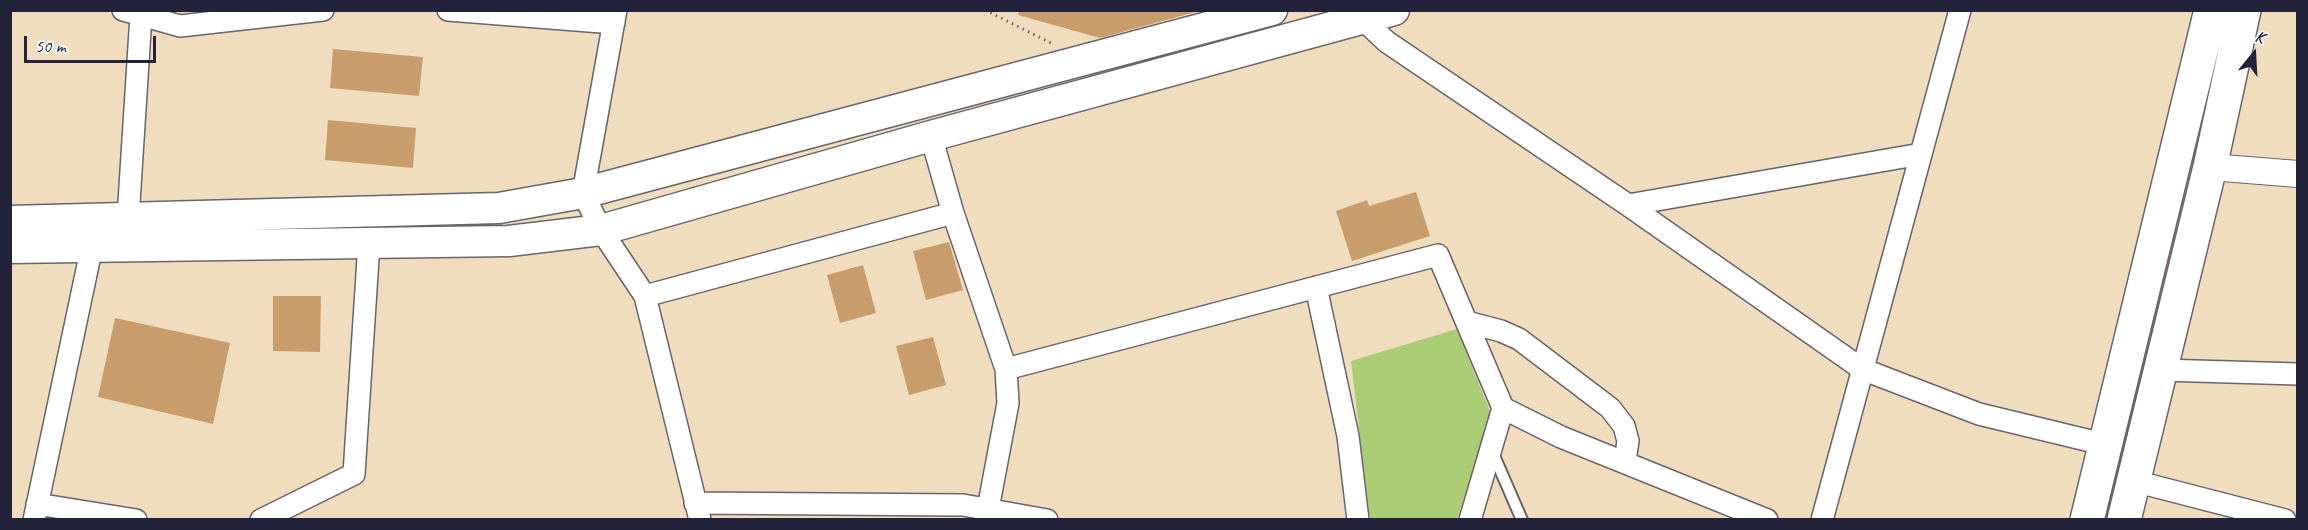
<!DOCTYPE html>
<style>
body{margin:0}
#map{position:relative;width:2308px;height:530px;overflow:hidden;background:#f0ddbe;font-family:Caveat,sans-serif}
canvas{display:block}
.frame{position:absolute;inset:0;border:12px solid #22223b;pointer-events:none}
.north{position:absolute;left:2224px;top:24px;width:60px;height:60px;-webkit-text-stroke:4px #f6f6f2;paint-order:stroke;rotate:18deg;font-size:16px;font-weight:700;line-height:24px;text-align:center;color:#22223b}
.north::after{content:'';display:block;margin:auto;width:21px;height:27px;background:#22223b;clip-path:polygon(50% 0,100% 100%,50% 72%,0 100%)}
.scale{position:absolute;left:24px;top:36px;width:132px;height:27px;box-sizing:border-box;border:3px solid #22223b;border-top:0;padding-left:8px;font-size:18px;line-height:21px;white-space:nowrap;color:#22223b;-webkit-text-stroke:4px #f6f6f2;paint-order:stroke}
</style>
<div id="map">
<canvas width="2308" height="530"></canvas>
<div class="frame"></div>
<div class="north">K</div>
<div class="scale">50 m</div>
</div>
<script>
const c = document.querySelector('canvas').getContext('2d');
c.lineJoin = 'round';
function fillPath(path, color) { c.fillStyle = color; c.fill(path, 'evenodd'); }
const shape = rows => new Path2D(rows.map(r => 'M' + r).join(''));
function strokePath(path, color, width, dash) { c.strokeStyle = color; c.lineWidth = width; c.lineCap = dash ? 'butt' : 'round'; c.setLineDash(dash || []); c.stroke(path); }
fillPath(shape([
 [1457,329,1491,414,1457,519,1370,519,1351,361]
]), '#aacc75');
fillPath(shape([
 [1019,10,1203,10,1100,38,1018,15],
 [333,49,423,57,419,96,330,88],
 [328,120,416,128,413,168,325,160],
 [1416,192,1430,236,1352,261,1336,211,1367,200,1369,206],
 [949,242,963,290,926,300,913,251],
 [863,265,876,313,840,323,827,275],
 [273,296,321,296,320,352,273,351],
 [115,318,230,343,213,424,98,397],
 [933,337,946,385,909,395,896,346]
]), '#c99c6b');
const service = shape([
 [1492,451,1522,520]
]);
const minor = shape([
 [123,10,180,26,323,10],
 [448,10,614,23],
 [616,10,583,193,601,230,645,296,700,520],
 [1362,10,1371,27,1387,42,1628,205,1862,369,1979,414,2107,445],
 [931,136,953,213,1006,369,1008,403,988,509],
 [1628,205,1921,154],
 [128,218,141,15],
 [1316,287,1348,436,1358,520],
 [645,296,953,213],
 [1467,322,1501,331,1519,339,1610,408,1624,426,1628,441,1625,461],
 [1006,369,1438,255,1503,408,1470,520],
 [2161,370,2298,374],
 [1503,408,1561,437,1767,520],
 [2134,481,2285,520],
 [695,503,963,505,1047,520],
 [37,504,136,520],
 [34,520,92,246],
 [261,520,354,474,369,243],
 [1822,520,1960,10]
]);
const tertiary = shape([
 [2210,167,2298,174]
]);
const secondary = shape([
 [10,221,499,208,583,193,1272,10],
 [10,248,509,241,601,230,931,136,1394,10]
]);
const primary = shape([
 [2087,520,2211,10],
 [2124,520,2210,167,2244,10]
]);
strokePath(service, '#6a6369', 14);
strokePath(minor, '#6a6369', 24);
strokePath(tertiary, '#6a6369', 28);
strokePath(secondary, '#6a6369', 33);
strokePath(primary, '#6a6369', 36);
strokePath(shape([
 [985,10,1053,44]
]), '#6a6369', 3, [1.5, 4.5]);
strokePath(service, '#fff', 10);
strokePath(minor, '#fff', 21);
strokePath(tertiary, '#fff', 26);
strokePath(secondary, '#fff', 30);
strokePath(primary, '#fff', 33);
</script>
